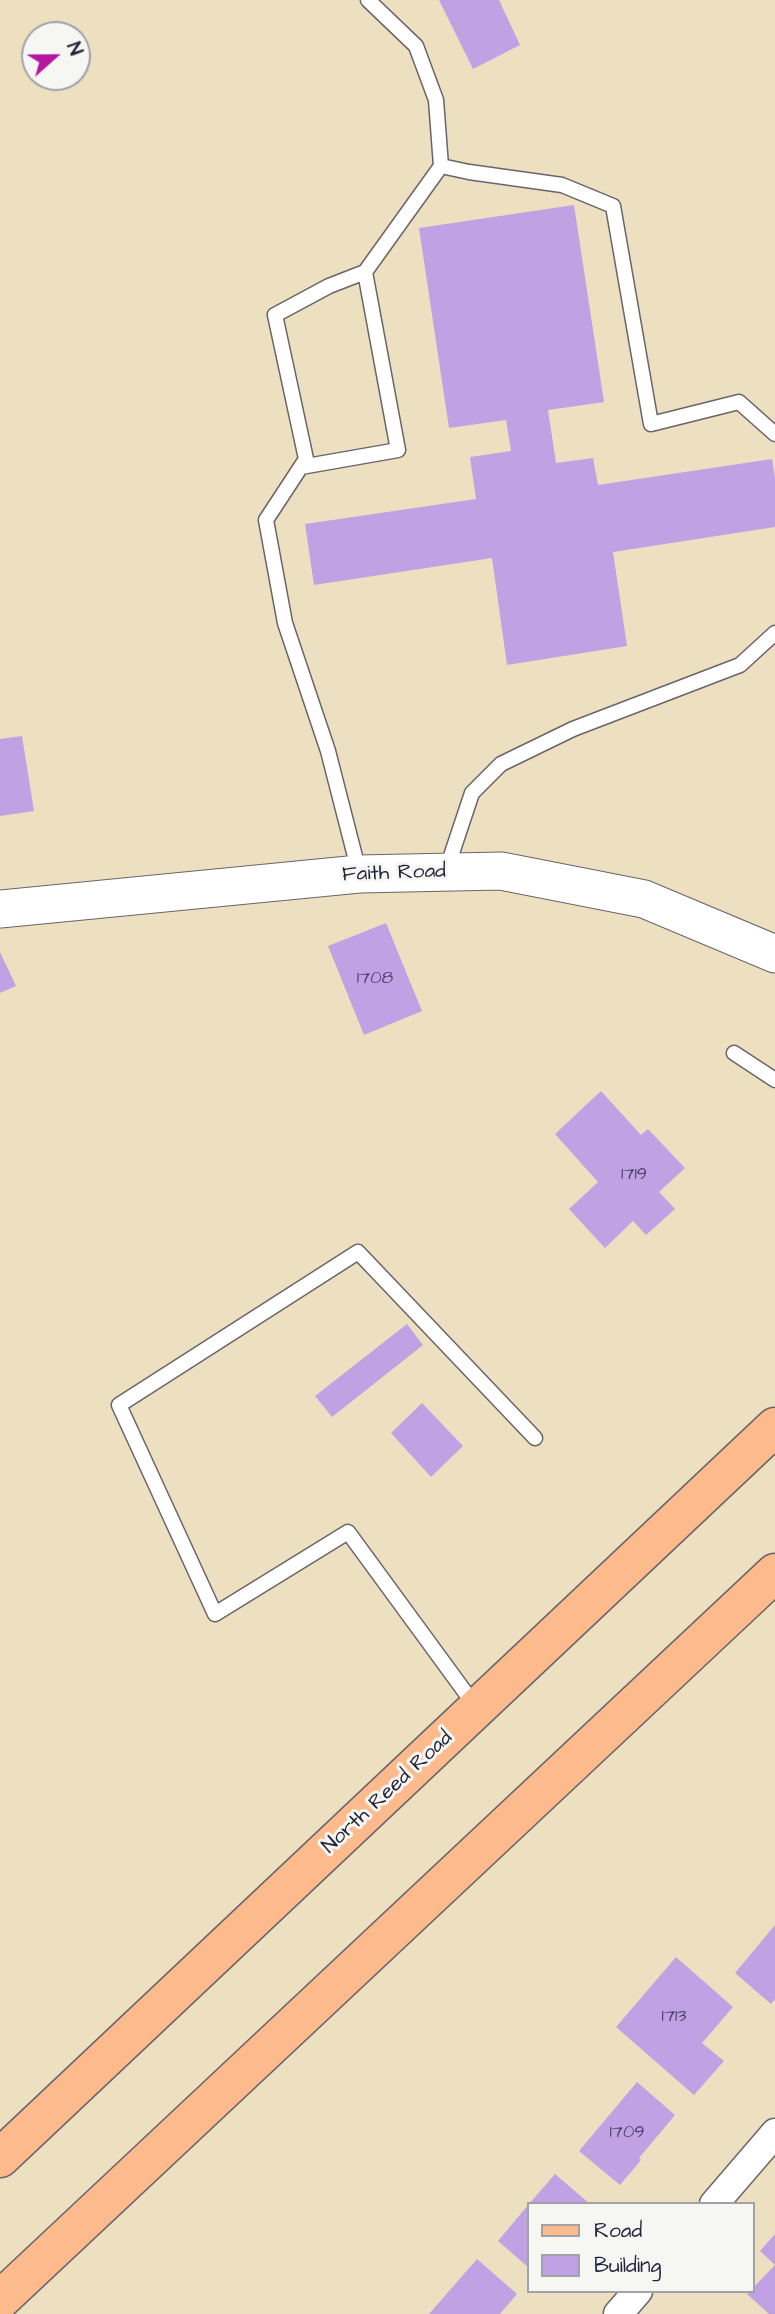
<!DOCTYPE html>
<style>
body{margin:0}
#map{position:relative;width:775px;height:2314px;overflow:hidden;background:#ede0c0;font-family:"Architects Daughter",sans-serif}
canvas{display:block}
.legend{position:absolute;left:527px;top:2202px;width:228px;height:91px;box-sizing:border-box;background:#f6f6f2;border:2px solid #a1a1a9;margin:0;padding:9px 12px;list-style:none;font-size:21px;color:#22223b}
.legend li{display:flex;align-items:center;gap:14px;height:35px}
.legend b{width:35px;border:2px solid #a1a1a9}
.north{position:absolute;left:21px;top:21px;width:70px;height:70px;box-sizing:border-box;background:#f6f6f2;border:2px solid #a1a1a9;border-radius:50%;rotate:69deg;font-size:19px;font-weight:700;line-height:28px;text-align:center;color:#22223b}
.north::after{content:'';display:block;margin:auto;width:24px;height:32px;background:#b5179e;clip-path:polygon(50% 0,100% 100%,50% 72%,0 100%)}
</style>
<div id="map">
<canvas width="775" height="2314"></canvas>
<ul class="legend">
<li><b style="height:9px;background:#fcba8d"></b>Road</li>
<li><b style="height:19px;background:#c0a1e4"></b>Building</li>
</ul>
<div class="north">N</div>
</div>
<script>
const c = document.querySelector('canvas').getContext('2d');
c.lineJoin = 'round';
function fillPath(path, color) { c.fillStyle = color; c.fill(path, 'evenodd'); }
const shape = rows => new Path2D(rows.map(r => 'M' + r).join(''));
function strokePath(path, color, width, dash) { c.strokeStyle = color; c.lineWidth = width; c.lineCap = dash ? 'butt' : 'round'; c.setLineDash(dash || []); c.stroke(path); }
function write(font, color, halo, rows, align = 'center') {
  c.font = font + ' "Architects Daughter",sans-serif'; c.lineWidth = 6; c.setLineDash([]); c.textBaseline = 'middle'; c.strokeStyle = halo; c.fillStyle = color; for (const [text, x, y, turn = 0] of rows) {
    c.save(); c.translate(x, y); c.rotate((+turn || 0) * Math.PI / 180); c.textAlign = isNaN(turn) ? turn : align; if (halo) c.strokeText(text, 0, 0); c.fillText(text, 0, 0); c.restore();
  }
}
fillPath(shape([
 [439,0,499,0,520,45,473,69],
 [574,205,604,402,548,410,556,463,593,458,598,485,772,459,775,478,775,527,613,552,627,646,507,665,492,558,314,585,305,524,476,499,470,457,511,451,506,420,449,428,419,228],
 [22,736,34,811,0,816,0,739],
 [386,923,422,1011,364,1035,328,946],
 [0,952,16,986,0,993],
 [601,1091,641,1135,648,1129,685,1168,659,1192,675,1209,646,1235,633,1221,605,1248,569,1209,598,1182,555,1134],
 [407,1324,423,1345,332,1417,315,1396],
 [422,1403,463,1446,431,1477,391,1433],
 [775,1925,775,1999,771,2004,735,1973],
 [676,1957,733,2007,702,2043,724,2061,694,2095,616,2027],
 [637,2082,675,2115,639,2158,641,2160,620,2185,579,2151],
 [555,2174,590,2204,529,2204],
 [528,2205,528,2267,498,2241],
 [775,2234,775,2265,760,2251],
 [477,2259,517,2294,500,2314,429,2314],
 [775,2265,775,2314,769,2314,747,2294]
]), '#c0a1e4');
const service = shape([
 [368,0,416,46,436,100,441,166,469,172,562,185,613,206,651,424,739,402,775,434],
 [301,467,398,450,365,272],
 [446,871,472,793,501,764,573,729,740,665,775,633],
 [359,872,328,751,285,623,266,520,306,459,275,315,329,286,365,272,441,166],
 [734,1053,775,1080],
 [476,1707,348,1532,215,1614,119,1405,358,1252,535,1438]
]);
const minor = shape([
 [714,2204,775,2133],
 [618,2314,638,2291]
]);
const tertiary = shape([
 [0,909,359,874,501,871,644,899,775,954]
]);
const primary = shape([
 [0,2158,775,1427],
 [0,2300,775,1573]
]);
strokePath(service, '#69646a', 17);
strokePath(minor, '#69646a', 31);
strokePath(tertiary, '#69646a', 39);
strokePath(primary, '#69646a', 41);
strokePath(service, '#fff', 14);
strokePath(minor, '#fff', 28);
strokePath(tertiary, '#fff', 37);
strokePath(primary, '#fcba8d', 38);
write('18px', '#4a4265', null, [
 ["1708",375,979],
 ["1719",634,1175],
 ["1713",674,2017],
 ["1709",627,2133]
]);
write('21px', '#22223b', '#f6f6f2', [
 ["Faith Road",394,874,-2],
 ["North Reed Road",388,1793,-43]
]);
</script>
